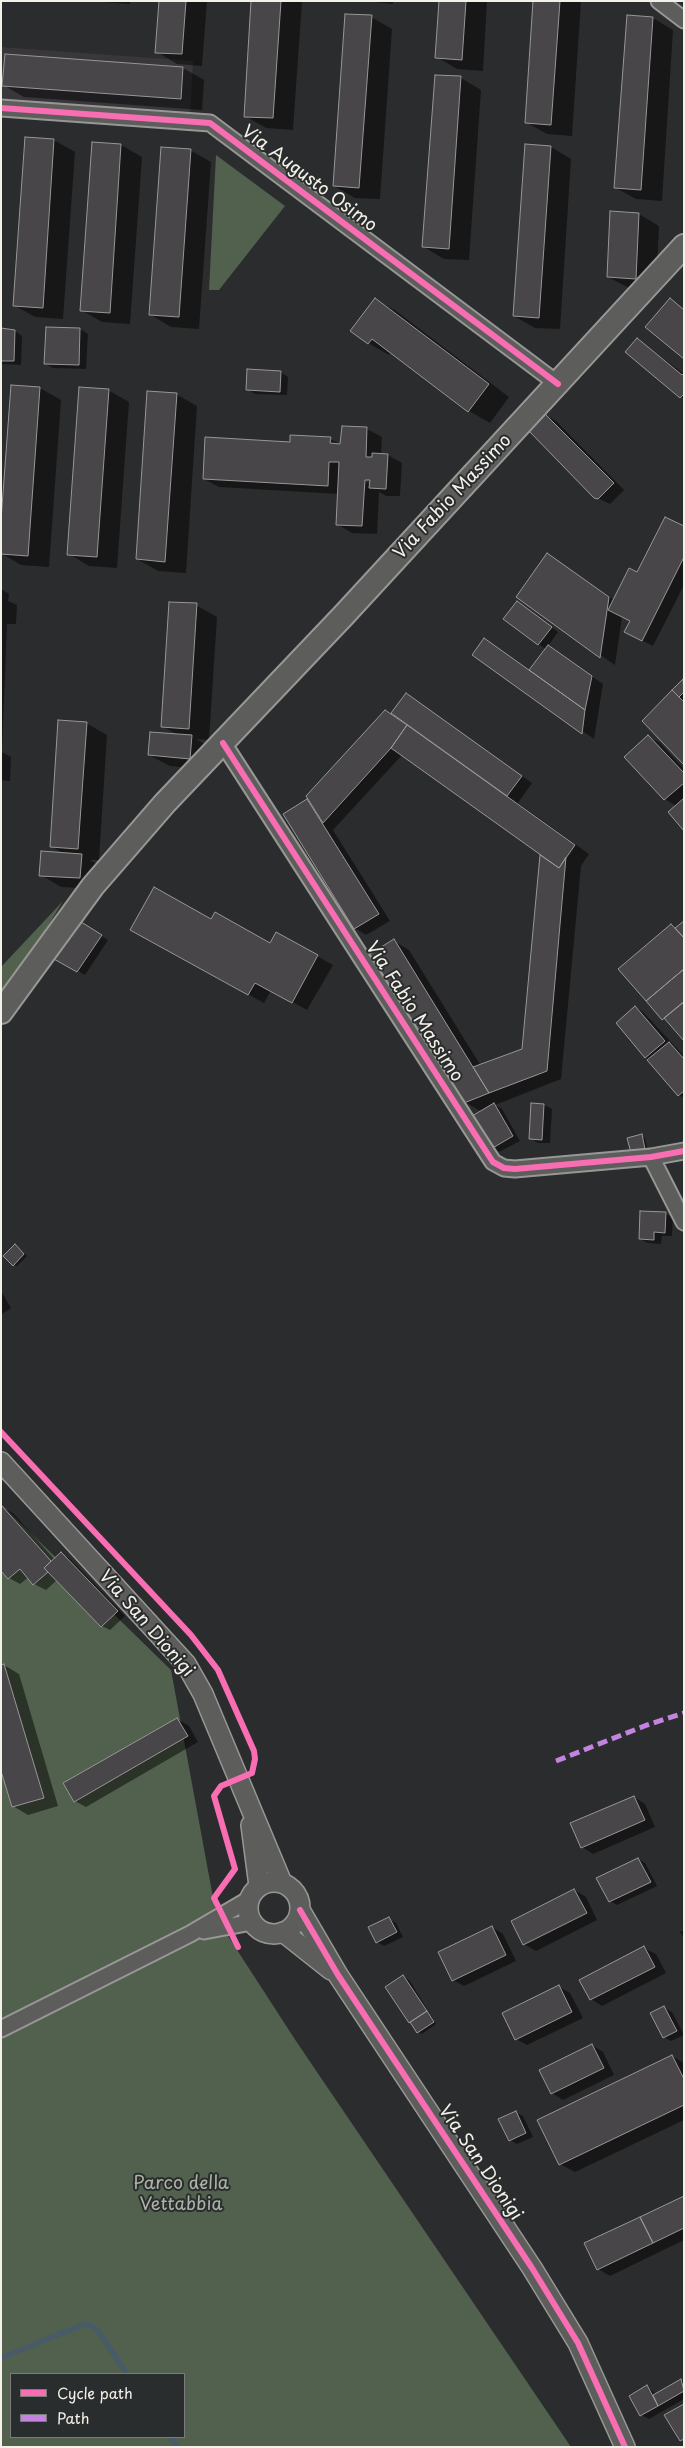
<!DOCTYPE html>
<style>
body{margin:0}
#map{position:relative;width:685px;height:2448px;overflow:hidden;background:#2b2c2d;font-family:"Playpen Sans",sans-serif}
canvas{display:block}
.frame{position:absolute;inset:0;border:2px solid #f4f1e8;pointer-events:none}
.legend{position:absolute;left:10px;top:2373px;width:175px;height:65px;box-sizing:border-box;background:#2a2d2e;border:1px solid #7b7b78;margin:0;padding:6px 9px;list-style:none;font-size:15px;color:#f4f1e8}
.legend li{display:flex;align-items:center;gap:10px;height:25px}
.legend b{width:25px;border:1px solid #7b7b78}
</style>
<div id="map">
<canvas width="685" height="2448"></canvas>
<div class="frame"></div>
<ul class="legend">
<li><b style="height:6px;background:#f96db3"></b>Cycle path</li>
<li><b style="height:6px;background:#c483df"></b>Path</li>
</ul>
</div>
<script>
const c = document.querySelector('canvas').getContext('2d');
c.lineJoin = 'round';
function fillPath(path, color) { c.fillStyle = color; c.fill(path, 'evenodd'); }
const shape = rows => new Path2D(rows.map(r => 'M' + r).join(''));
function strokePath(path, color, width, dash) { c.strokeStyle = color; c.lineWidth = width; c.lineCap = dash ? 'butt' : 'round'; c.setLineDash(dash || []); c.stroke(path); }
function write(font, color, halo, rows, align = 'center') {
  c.font = font + ' "Playpen Sans",sans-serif'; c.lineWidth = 4; c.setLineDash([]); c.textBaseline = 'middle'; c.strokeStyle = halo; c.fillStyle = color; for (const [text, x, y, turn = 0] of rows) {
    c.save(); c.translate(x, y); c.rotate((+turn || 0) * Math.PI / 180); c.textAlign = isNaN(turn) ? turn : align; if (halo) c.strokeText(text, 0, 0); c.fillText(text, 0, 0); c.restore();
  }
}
fillPath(shape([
 [1,47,193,61,190,118,1,104]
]), '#39373c');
fillPath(shape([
 [216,155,285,206,219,290,209,290],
 [63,901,28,959,1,997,1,967],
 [1,1504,171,1670,217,1919,296,2041,571,2447,1,2447],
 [11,2374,184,2374,184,2437,11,2437]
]), '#51614e');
fillPath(shape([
 [87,1,130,1,130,4],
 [160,1,207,1,202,66,177,64,157,52],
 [253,1,302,1,293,130,266,128,245,116],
 [365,1,393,1,393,4],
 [441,1,487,1,483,71,457,69,437,57],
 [534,1,581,1,572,136,547,134,526,122],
 [371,17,392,29,380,199,355,198,334,186],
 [653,18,673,30,662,201,636,199,616,188],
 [6,56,183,68,204,80,202,110,24,97,3,85],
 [461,78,481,90,469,260,444,259,424,247],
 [26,138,54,140,75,152,63,319,35,317,14,305],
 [93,143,121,145,142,157,130,324,102,322,81,310],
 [551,147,571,159,560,329,535,328,514,316],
 [190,150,211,162,199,329,171,327,151,315],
 [639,214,659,226,656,290,629,288,608,277],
 [375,299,396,311,509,397,490,423,469,411,391,352,389,355,368,343],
 [47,328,80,329,88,334,86,369,53,368,46,364],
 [1,329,15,331,22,336,21,365,1,364],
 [638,340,684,374,684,399,627,352],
 [281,372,288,377,287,395,255,394,247,389],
 [40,388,61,400,49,567,21,565,1,553],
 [108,390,129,402,117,568,89,566,69,554],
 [176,394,197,406,186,573,158,571,137,559],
 [544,414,556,421,624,490,610,504,595,497],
 [343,427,367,429,382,437,381,454,388,455,402,463,400,496,386,496,379,492,377,534,352,533,337,524,339,494,219,487,204,479,291,443,330,439,342,445],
 [360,476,371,482,371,485,359,478],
 [684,527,684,585,653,646,637,638,631,621,622,617,615,665,517,597,547,555,614,600],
 [1,589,9,594,8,601,17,605,16,624,7,624,2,752,11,757,10,781,1,780],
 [196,605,217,617,209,740,196,739,212,748,211,770,170,766,149,755,178,735,162,726],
 [524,607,558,632,548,646,603,684,594,739,473,655,530,671,546,649,538,644],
 [684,680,683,698,684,762,643,721],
 [406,695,532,783,518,803,589,854,581,866,561,1079,495,1105,502,1109,520,1141,499,1152,492,1148,482,1112,465,1102,394,941,409,950,481,1066,523,1050,541,854,402,755,333,830,390,921,366,935,355,928,284,814,309,799,392,715],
 [86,723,107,735,99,860,90,860,102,867,101,889,61,887,41,875,64,854,51,846],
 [649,737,660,743,684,769,684,829,676,806,665,799,626,757],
 [78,921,108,940,85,975,53,957],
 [211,921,271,944,277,934,333,965,307,1010,271,990,264,1003,146,938],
 [635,1007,643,1012,684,1056,684,1098,679,1095,646,1057],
 [533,1104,544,1105,552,1109,550,1143,538,1143,531,1139],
 [641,1136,645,1138,648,1150,635,1154],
 [665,1213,673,1218,672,1236,662,1236,661,1244,648,1243,640,1239],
 [18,1248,27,1256,17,1266,13,1265],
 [1,1291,11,1308,2,1314,1,1313],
 [1,1507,13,1513,55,1560,61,1554,69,1558,125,1616,110,1630,102,1626,57,1580,46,1590,34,1584,29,1577,20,1584,9,1578],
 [4,1665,19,1674,58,1806,28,1815,13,1806],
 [177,1719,189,1726,198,1742,86,1807,75,1801],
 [634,1797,645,1804,655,1827,593,1854,582,1847],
 [638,1859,645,1863,657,1886,617,1905,610,1901],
 [574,1890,586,1897,597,1920,536,1951,524,1944],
 [389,1919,396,1923,403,1937,384,1946,377,1942],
 [492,1927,503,1934,516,1961,464,1986,453,1980],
 [684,1930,684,1938,680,1932],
 [644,1948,656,1954,666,1973,602,2006,591,1999],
 [403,1976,410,1981,436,2024,422,2034,418,2032],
 [559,1987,570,1993,583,2018,527,2045,516,2039],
 [664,2008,672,2012,684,2035,671,2041,664,2037],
 [592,2045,603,2052,614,2075,563,2100,552,2093],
 [672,2056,684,2063,684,2120,575,2172,560,2164],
 [515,2112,523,2116,533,2137,517,2144,510,2140],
 [684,2197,684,2240,610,2276,598,2269],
 [681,2380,684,2382,684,2399,649,2419,641,2415,647,2387,656,2394]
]), '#0007');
strokePath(shape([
 [1,2358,82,2325,90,2325,99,2332,127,2374],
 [171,2437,178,2447]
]), '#495b69', 5.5);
const building = shape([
 [159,1,186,1,182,54,155,53,159,1],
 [251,1,281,1,273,118,244,117,251,1],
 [439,1,466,1,462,60,435,58,439,1],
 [533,1,560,1,551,125,525,123,533,1],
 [345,14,372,15,359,188,333,186,345,14],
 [627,15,653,17,641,190,614,188,627,15],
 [5,54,183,67,181,99,2,86,5,54],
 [435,75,461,76,449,249,422,247,435,75],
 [25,137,54,139,43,308,13,306,25,137],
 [92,142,121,144,110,313,80,311,92,142],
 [525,144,551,146,539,318,513,316,525,144],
 [161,147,191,149,179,317,149,315,161,147],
 [610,211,639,213,636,279,607,277,610,211],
 [375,298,489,384,468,412,372,339,368,344,350,331,375,298],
 [670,298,684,310,684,359,645,327,670,298],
 [46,327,80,328,79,365,44,364,46,327],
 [1,328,15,330,14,361,1,361,1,328],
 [637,338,682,375,684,373,684,394,680,398,625,352,637,338],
 [247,369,281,371,280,392,246,390,247,369],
 [11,385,40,387,28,556,1,554,1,520,11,385],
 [79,387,109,389,97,557,67,555,79,387],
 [147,391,177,393,165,562,136,559,147,391],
 [544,413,614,483,598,499,594,498,528,430,544,413],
 [342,426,367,427,366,457,372,457,372,453,388,454,386,489,369,488,370,480,365,480,362,526,336,525,339,462,329,462,328,486,203,479,205,437,290,442,290,435,331,437,330,443,340,444,342,426],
 [665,517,684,526,684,557,642,641,624,632,630,621,608,610,629,568,637,572,665,517],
 [547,553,609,597,600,658,516,597,547,553],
 [517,601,552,627,538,645,503,619,517,601],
 [169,602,197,603,189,729,161,727,169,602],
 [484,638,585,710,582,734,472,655,484,638],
 [548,645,592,676,585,710,529,670,548,645],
 [683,679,684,692,679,697,672,690,683,679],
 [672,690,684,702,684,765,642,721,672,690],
 [406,693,522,776,507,796,391,713,406,693],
 [385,710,407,725,391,748,323,823,306,796,385,710],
 [58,720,87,722,78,849,50,847,58,720],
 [407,725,575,845,559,868,391,748,407,725],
 [150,732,192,735,190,759,148,755,150,732],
 [648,735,684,773,684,783,664,800,624,757,648,735],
 [684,798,684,831,668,812,684,798],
 [307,799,379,914,354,929,283,814,307,799],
 [41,851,82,854,80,878,39,876,41,851],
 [540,855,559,868,566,857,547,1071,489,1093,473,1067,522,1049,540,855],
 [154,887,211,919,215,912,270,943,276,932,318,955,292,1003,255,983,248,995,130,930,154,887],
 [78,920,102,935,77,972,52,958,78,920],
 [684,921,684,938,675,928,684,921],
 [671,924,684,938,684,969,646,1001,618,969,671,924],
 [394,939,473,1067,489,1093,464,1103,370,954,394,939],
 [684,969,684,1002,662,1020,646,1001,684,969],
 [682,1003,684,1005,684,1041,664,1018,682,1003],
 [635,1006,665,1041,645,1058,616,1023,635,1006],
 [669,1042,684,1059,684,1091,678,1096,647,1060,669,1042],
 [494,1103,513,1136,491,1149,472,1116,494,1103],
 [531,1103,544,1104,542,1140,529,1139,531,1103],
 [642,1134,645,1149,631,1153,627,1138,642,1134],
 [640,1211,666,1212,665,1233,654,1232,654,1240,639,1239,640,1211],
 [15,1244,24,1254,13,1266,3,1256,15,1244],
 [1,1505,51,1561,44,1568,48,1572,33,1585,20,1569,8,1579,1,1571,1,1505],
 [61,1552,118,1611,101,1627,44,1568,61,1552],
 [4,1664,44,1798,12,1807,1,1771,1,1665,4,1664],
 [177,1718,188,1736,74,1802,63,1783,177,1718],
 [634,1796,645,1820,581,1848,570,1823,634,1796],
 [638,1858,651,1882,609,1902,596,1878,638,1858],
 [574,1889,587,1913,523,1945,511,1921,574,1889],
 [389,1917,397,1932,376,1943,368,1927,389,1917],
 [492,1926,506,1955,452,1981,438,1952,492,1926],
 [644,1946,655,1967,590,2000,579,1980,644,1946],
 [403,1975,427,2011,409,2023,385,1987,403,1975],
 [559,1985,572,2012,515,2040,502,2013,559,1985],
 [664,2006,677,2031,663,2038,650,2013,664,2006],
 [427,2011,434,2022,417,2033,410,2022,427,2011],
 [592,2044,604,2068,551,2094,539,2070,592,2044],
 [672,2055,684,2079,684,2105,559,2165,537,2120,672,2055],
 [516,2111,526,2133,509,2141,498,2119,516,2111],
 [684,2196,684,2228,653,2243,640,2217,684,2196],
 [640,2217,653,2243,597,2270,584,2243,640,2217],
 [681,2379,684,2391,658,2406,653,2395,681,2379],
 [647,2385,658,2406,640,2416,629,2396,647,2385],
 [684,2404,684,2439,680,2441,664,2415,684,2404]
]);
fillPath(building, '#484648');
strokePath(building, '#979796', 1);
const minor = shape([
 [659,1,684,20],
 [1,108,210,123,558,384],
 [223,743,493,1162,504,1168,515,1169,651,1157,684,1151],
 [651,1157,684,1222],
 [204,1931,252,1922],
 [1,2029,190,1934,248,1900]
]);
const tertiary = shape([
 [1,1462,186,1664,203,1694,282,1883],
 [251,1825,259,1886],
 '248 1908a26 26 0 1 1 52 0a26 26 0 1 1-52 0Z',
 [300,1910,338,1975,532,2268,578,2343,625,2447],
 [283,1932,331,1970]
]);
const secondary = shape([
 [1,1012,93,886,165,803,343,616,684,246]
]);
strokePath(minor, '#979796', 19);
strokePath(tertiary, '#979796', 22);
strokePath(secondary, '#979796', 26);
strokePath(minor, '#5d5d5c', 15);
strokePath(tertiary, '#5d5d5c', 19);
strokePath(secondary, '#5d5d5c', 22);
strokePath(shape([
 [556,1761,647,1725,684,1713]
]), '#c483df', 5, [10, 5]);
strokePath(shape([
 [1,108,210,123,558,384],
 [223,743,493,1162,504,1168,515,1169,651,1157,684,1151],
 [1,1432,191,1635,218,1670,254,1751,255,1759,252,1773,221,1786,214,1796,235,1869,214,1898,238,1947],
 [300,1910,338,1975,532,2268,578,2343,625,2447]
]), '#f96db3', 6);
write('18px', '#f4f1e8', '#2a2d2e', [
 ["Via Augusto Osimo",309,179,37],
 ["Via Fabio Massimo",453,497,-47],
 ["Via Fabio Massimo",414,1012,57],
 ["Via San Dionigi",146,1624,49],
 ["Via San Dionigi",480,2163,56]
]);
write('18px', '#adb4a5', '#2a2d2e', [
 ["Parco della",181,2184],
 ["Vettabbia",181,2205]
]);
</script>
